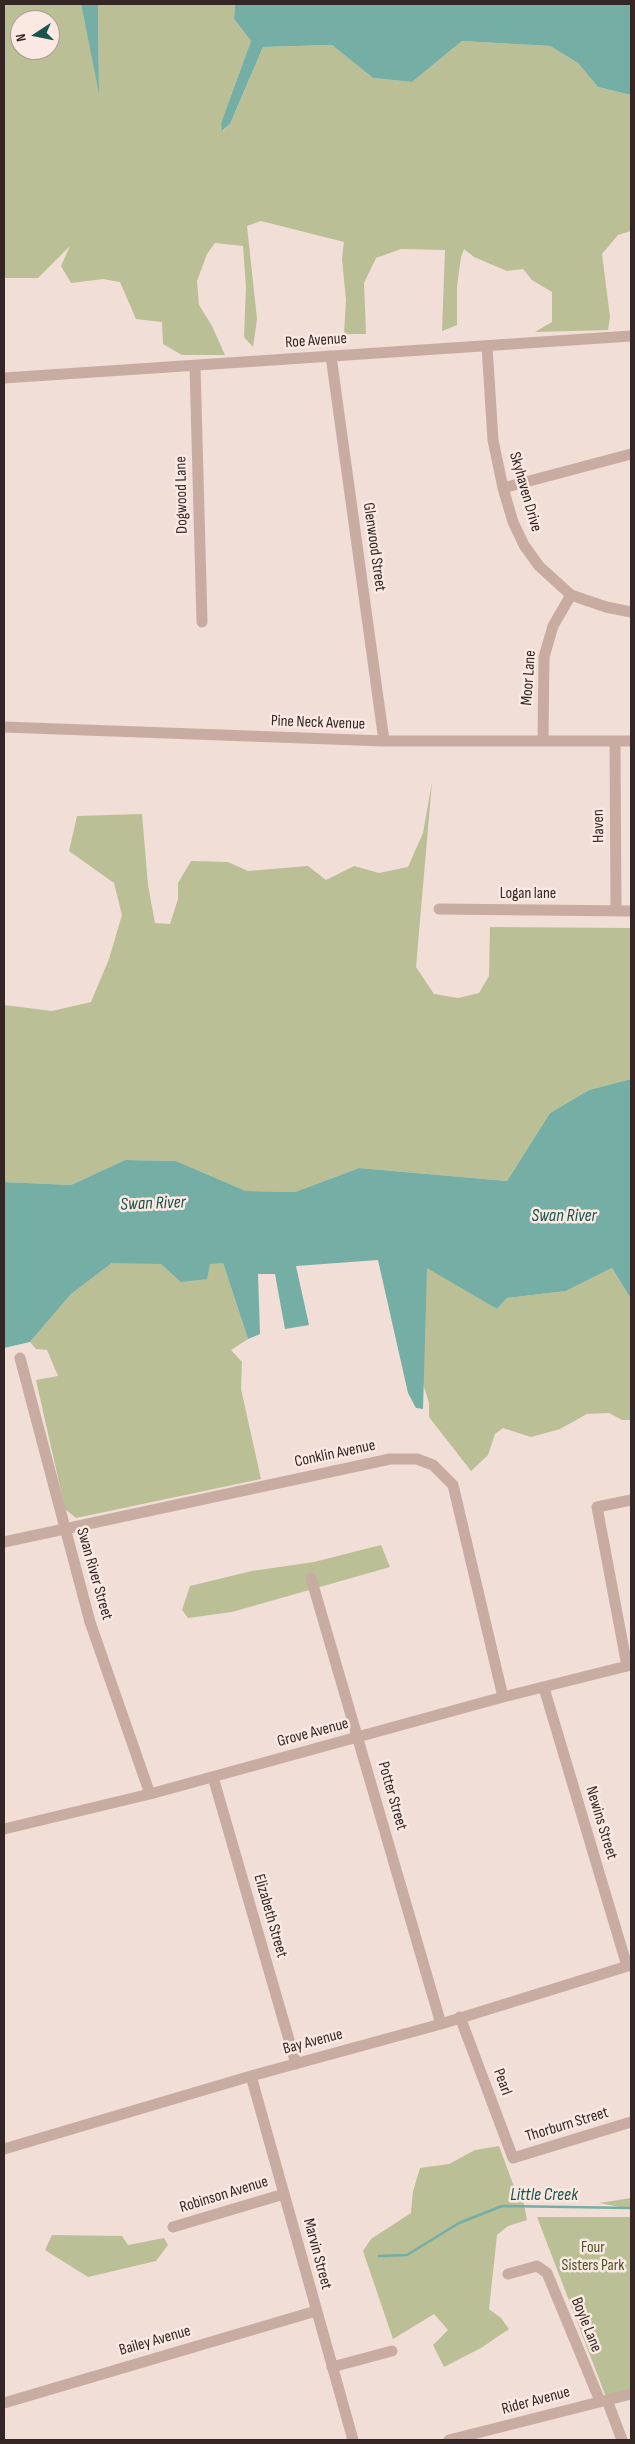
<!DOCTYPE html>
<style>
body{margin:0}
#map{position:relative;width:635px;height:2444px;overflow:hidden;background:#f1ded6;font-family:"Sofia Sans Condensed",sans-serif}
canvas{display:block}
.frame{position:absolute;inset:0;border:5px solid #332625;pointer-events:none}
.north{position:absolute;left:10px;top:10px;width:50px;height:50px;box-sizing:border-box;background:#f9e9e2;border:1px solid #aa9b96;border-radius:50%;rotate:259deg;font-size:14px;font-weight:700;line-height:20px;text-align:center;color:#332625}
.north::after{content:'';display:block;margin:auto;width:18px;height:22px;background:#1a544c;clip-path:polygon(50% 0,100% 100%,50% 72%,0 100%)}
</style>
<div id="map">
<canvas width="635" height="2444"></canvas>
<div class="frame"></div>
<div class="north">N</div>
</div>
<script>
const c = document.querySelector('canvas').getContext('2d');
c.lineJoin = 'round';
function fillPath(path, color) { c.fillStyle = color; c.fill(path, 'evenodd'); }
const shape = rows => new Path2D(rows.map(r => 'M' + r).join(''));
function strokePath(path, color, width, dash) { c.strokeStyle = color; c.lineWidth = width; c.lineCap = dash ? 'butt' : 'round'; c.setLineDash(dash || []); c.stroke(path); }
function write(font, color, halo, rows, align = 'center') {
  c.font = font + ' "Sofia Sans Condensed",sans-serif'; c.lineWidth = 5; c.setLineDash([]); c.textBaseline = 'middle'; c.strokeStyle = halo; c.fillStyle = color; for (const [text, x, y, turn = 0] of rows) {
    c.save(); c.translate(x, y); c.rotate((+turn || 0) * Math.PI / 180); c.textAlign = isNaN(turn) ? turn : align; if (halo) c.strokeText(text, 0, 0); c.fillText(text, 0, 0); c.restore();
  }
}
fillPath(shape([
 [4,4,81,4,99,89,98,4,235,4,234,19,251,41,221,123,223,131,230,124,263,47,332,45,373,78,412,82,462,41,550,46,578,63,598,87,631,95,631,231,618,235,602,254,610,317,608,330,535,332,552,322,552,292,532,280,523,269,507,271,474,257,464,249,461,257,457,286,457,325,442,331,445,250,401,249,376,258,364,283,366,334,344,334,346,300,342,259,344,242,261,221,247,226,257,319,253,347,244,337,246,287,243,246,215,243,207,254,197,281,199,305,212,326,225,355,182,355,163,344,162,322,136,319,120,282,103,279,71,283,61,266,70,246,38,278,4,278],
 [20,20,50,20,50,50,20,50],
 [432,782,416,967,434,994,458,998,479,993,489,976,490,927,631,928,631,1079,589,1090,550,1113,507,1181,359,1168,295,1192,246,1191,176,1161,125,1160,71,1185,4,1182,4,1005,52,1011,91,1002,109,959,122,915,114,883,69,851,77,816,142,814,148,885,155,923,170,924,178,899,178,883,191,861,228,862,248,871,308,866,326,880,354,866,379,873,408,867,423,833],
 [112,1263,223,1263,248,1339,231,1350,242,1362,241,1389,261,1479,76,1518,65,1509,36,1380,58,1376,47,1350,36,1349,30,1342,71,1294],
 [427,1267,497,1309,507,1298,566,1291,612,1268,631,1299,631,1420,622,1420,609,1413,587,1414,560,1429,531,1437,503,1428,495,1434,488,1455,471,1471,429,1417,429,1403,422,1381],
 [381,1545,390,1567,232,1612,188,1618,182,1610,190,1586,252,1571,314,1562],
 [499,2146,513,2184,522,2194,527,2220,508,2226,497,2235,489,2309,501,2318,509,2329,481,2348,444,2367,433,2345,448,2330,434,2314,393,2339,363,2251,371,2239,411,2213,413,2191,420,2168,449,2164,475,2150],
 [631,2198,631,2209,599,2203],
 [537,2217,631,2217,631,2390,606,2397],
 [52,2235,122,2236,128,2245,164,2238,168,2245,156,2261,88,2277,45,2250]
]), '#babf96');
fillPath(shape([
 [81,4,98,4,99,93],
 [235,4,631,4,631,95,598,87,578,63,550,46,462,41,412,82,373,78,332,45,263,47,230,124,222,131,221,123,251,41,234,19],
 [631,1079,631,1299,612,1268,566,1291,507,1298,497,1309,427,1268,423,1409,416,1408,408,1393,378,1260,296,1266,309,1325,285,1329,275,1274,258,1274,260,1334,248,1339,223,1263,210,1264,207,1279,181,1282,161,1264,112,1263,71,1294,30,1342,4,1348,4,1182,71,1185,125,1160,176,1161,246,1191,295,1192,359,1168,507,1181,550,1113,589,1090]
]), '#75aea4');
strokePath(shape([
 [379,2256,407,2255,459,2223,502,2206,631,2208]
]), '#75aea4', 2.5);
strokePath(shape([
 [487,346,493,440,503,488,513,522,524,545,539,566,571,595,606,607,631,612],
 [331,356,384,741],
 [195,366,202,622],
 [4,378,631,336],
 [503,488,631,454],
 [4,727,384,741,631,741],
 [543,740,544,657,553,626,571,595],
 [615,741,616,911],
 [439,909,631,911],
 [20,1358,90,1622,150,1794],
 [4,1542,390,1459,417,1459,433,1465,453,1485,503,1697],
 [311,1578,441,2024],
 [627,1666,597,1507,631,1500],
 [544,1688,627,1966],
 [213,1777,296,2064],
 [4,1829,150,1794,503,1697,631,1665],
 [460,2017,513,2158,631,2122],
 [251,2076,353,2440],
 [4,2149,251,2076,441,2024,631,1965],
 [173,2227,284,2194],
 [508,2274,537,2266,547,2273,600,2401],
 [332,2367,392,2351],
 [607,2400,622,2440],
 [4,2403,316,2311],
 [449,2440,631,2394]
]), '#c8aca2', 11);
write('16px', '#332625', '#f9e9e2', [
 ["Roe Avenue",316,341,-4],
 ["Skyhaven Drive",525,492,74],
 ["Dogwood Lane",182,495,-91],
 ["Glenwood Street",374,547,82],
 ["Moor Lane",529,678,-86],
 ["Pine Neck Avenue",318,723,2],
 ["Haven",599,826,-91],
 ["Logan lane",528,894],
 ["Conklin Avenue",335,1454,-12],
 ["Swan River Street",94,1574,74],
 ["Grove Avenue",313,1733,-15],
 ["Potter Street",392,1796,74],
 ["Newins Street",601,1823,73],
 ["Elizabeth Street",270,1916,74],
 ["Bay Avenue",313,2042,-15],
 ["Pearl",502,2082,70],
 ["Thorburn Street",567,2125,-17],
 ["Robinson Avenue",224,2195,-17],
 ["Marvin Street",317,2254,75],
 ["Boyle Lane",586,2325,68],
 ["Bailey Avenue",155,2341,-16],
 ["Rider Avenue",536,2401,-15]
]);
write('16px', '#4b5128', '#f9e9e2', [
 ["Four",593,2248],
 ["Sisters Park",593,2266]
]);
write('italic 18px', '#1a544c', '#f9e9e2', [
 ["Swan River",153,1204,-2],
 ["Swan River",564,1216],
 ["Little Creek",544,2195]
]);
</script>
